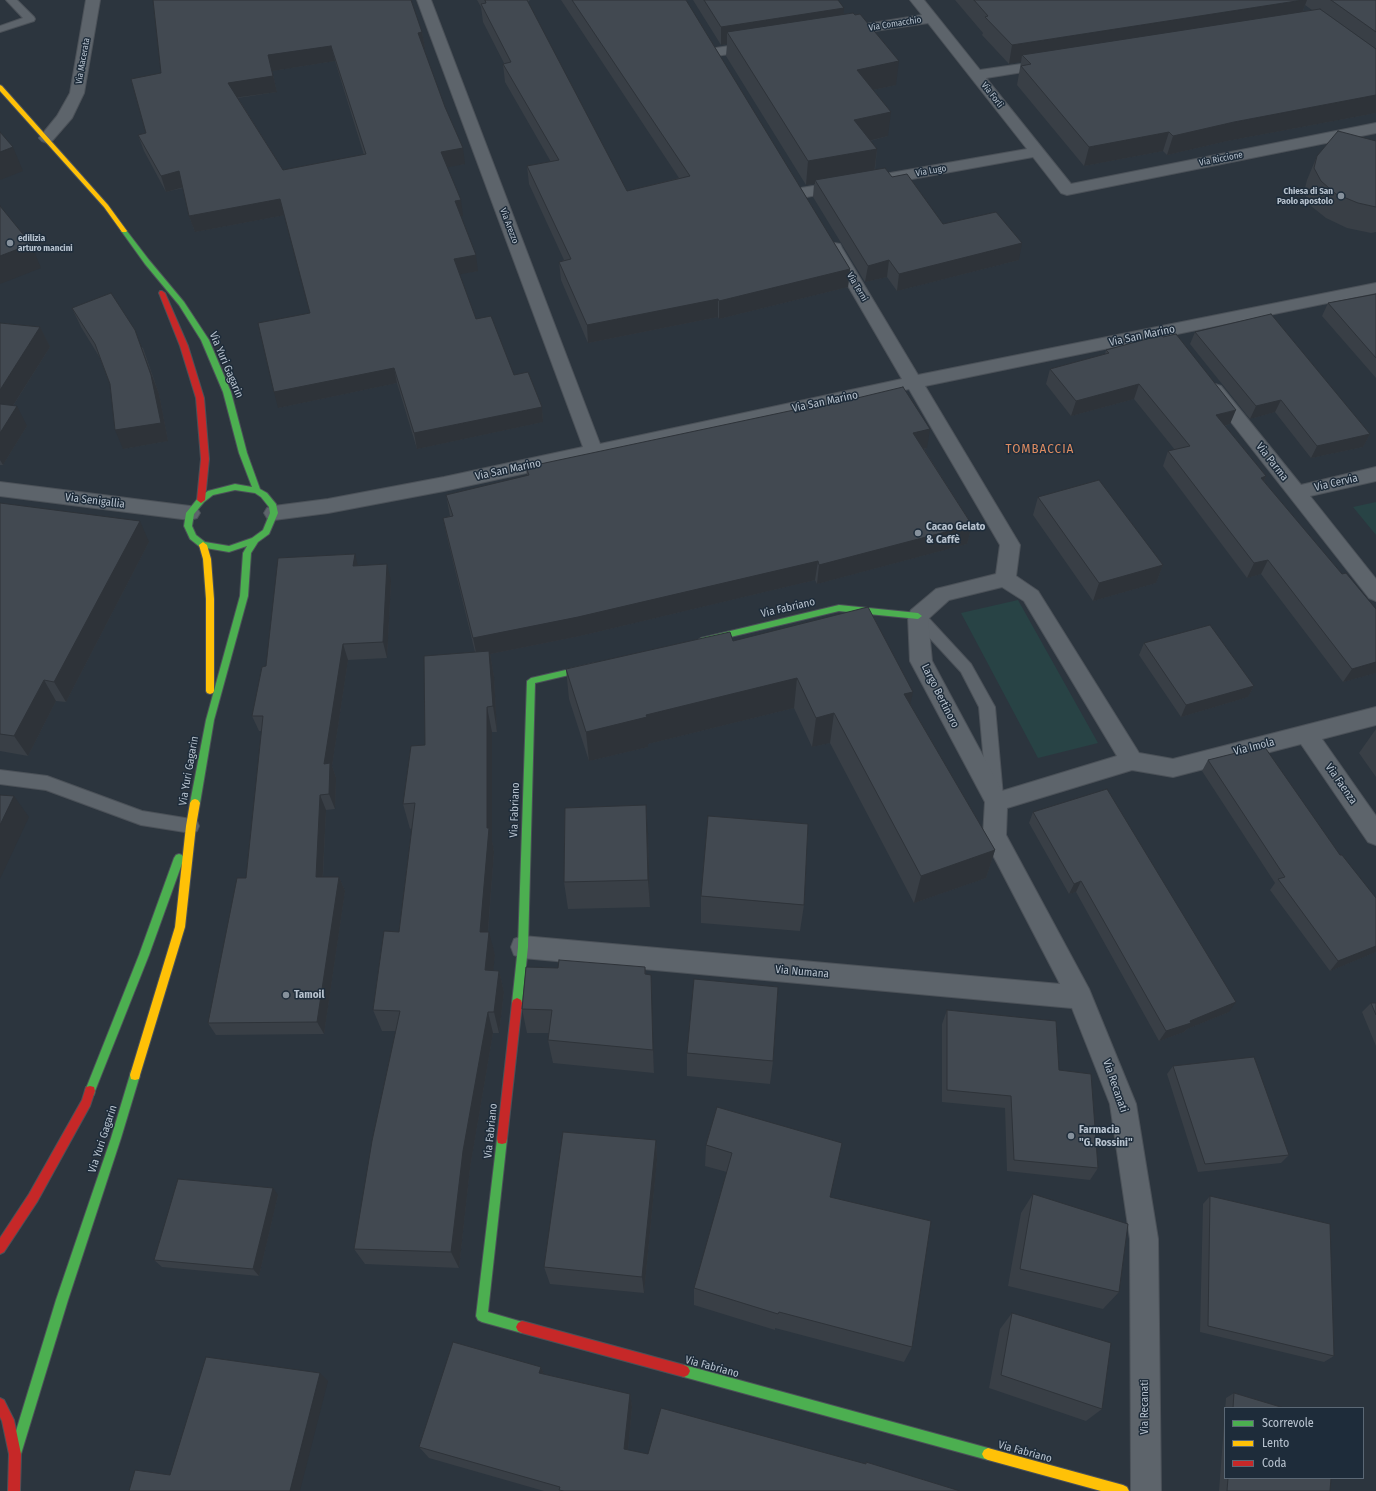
<!DOCTYPE html>
<meta charset="utf-8">
<style>
body{margin:0}
#map{position:relative;width:1376px;height:1491px;overflow:hidden;background:#2c353e;font-family:"Fira Sans Condensed",sans-serif}
canvas{display:block}
.legend{position:absolute;left:1224px;top:1407px;width:140px;height:72px;box-sizing:border-box;background:#1e2c3a;border:1px solid #5b6875;margin:0;padding:5px 7px;list-style:none;font-size:12px;color:#b7c2ce}
.legend li{display:flex;align-items:center;gap:8px;height:20px}
.legend b{width:20px;border:1px solid #5b6875}
</style>
<div id="map">
<canvas width="1376" height="1491"></canvas>
<ul class="legend">
<li><b style="height:5px;background:#4caf50"></b>Scorrevole</li>
<li><b style="height:5px;background:#ffc107"></b>Lento</li>
<li><b style="height:5px;background:#c62828"></b>Coda</li>
</ul>
</div>
<script>
const c = document.querySelector('canvas').getContext('2d');
c.lineJoin = 'round';
function fillPath(path, color) { c.fillStyle = color; c.fill(path, 'evenodd'); }
const shape = rows => new Path2D(rows.map(r => 'M' + r).join(''));
function strokePath(path, color, width, dash) { c.strokeStyle = color; c.lineWidth = width; c.lineCap = dash ? 'butt' : 'round'; c.setLineDash(dash || []); c.stroke(path); }
function write(font, color, halo, rows, align = 'center') {
  c.font = font + ' "Fira Sans Condensed",sans-serif'; c.lineWidth = 3; c.setLineDash([]); c.textBaseline = 'middle'; c.strokeStyle = halo; c.fillStyle = color; for (const [text, x, y, turn = 0] of rows) {
    c.save(); c.translate(x, y); c.rotate((+turn || 0) * Math.PI / 180); c.textAlign = isNaN(turn) ? turn : align; if (halo) c.strokeText(text, 0, 0); c.fillText(text, 0, 0); c.restore();
  }
}
fillPath(shape([
 [1376,502,1376,535,1353,507],
 [1018,600,1098,743,1038,758,961,613]
]), '#284345');
const lane = shape([
 [6,0,17,0,34,17,35,19,34,21,0,32,0,26,23,18,6,0],
 [918,610,923,612,971,664,995,707,1003,796,1001,801,995,803,989,801,987,796,979,707,961,672,913,620,911,616,913,612,918,610],
 [0,770,47,776,142,811,191,819,197,821,199,826,197,831,191,833,141,825,46,790,0,784,0,770]
]);
const street = shape([
 [86,0,100,0,84,93,72,118,52,141,47,143,42,141,39,138,57,116,70,93,86,0],
 [417,0,431,0,600,444,902,379,826,248,828,244,834,243,840,244,842,248,918,375,1376,283,1376,293,925,386,1020,545,1016,576,1038,591,1139,753,1173,759,1376,707,1376,725,1322,739,1376,816,1376,845,1368,842,1301,744,1173,777,1132,770,1007,808,1006,835,1089,989,1136,1104,1158,1239,1161,1491,1131,1491,1130,1239,1110,1104,1072,1008,523,958,514,955,511,947,514,939,523,936,1060,984,983,836,985,802,910,661,908,616,911,610,936,589,996,574,1000,545,909,389,444,491,328,513,274,520,267,518,264,513,267,508,274,506,328,499,444,477,583,447,417,0],
 [1002,587,1024,601,1117,756,1002,791,932,661,928,619,949,600,1002,587],
 [910,0,924,0,980,70,1049,60,1054,61,1056,64,1054,67,986,78,1071,184,1376,123,1376,133,1067,195,1061,193,1033,157,879,185,873,183,871,180,873,177,879,175,1027,149,928,23,841,36,836,35,834,32,836,29,841,28,922,15,910,0],
 [756,42,761,43,763,46,761,49,716,56,711,55,709,52,711,49,716,48,756,42],
 [843,181,849,183,851,186,849,189,801,198,795,196,793,193,795,190,801,188,843,181],
 [1215,384,1221,386,1301,485,1376,467,1376,481,1310,496,1376,579,1376,601,1369,598,1209,394,1206,390,1209,386,1215,384],
 [0,482,190,506,197,508,200,513,197,518,190,520,0,496,0,482]
]);
const fast = shape([
 [124,229,126,230,149,260,184,302,209,340,231,392,247,453,260,489,267,493,276,504,278,513,269,534,258,542,251,553,248,596,214,720,200,803,198,806,195,807,192,806,190,803,206,720,240,596,243,553,247,546,229,552,200,547,190,539,184,526,186,513,198,498,208,491,235,484,252,487,239,453,223,392,201,340,179,305,145,264,122,232,121,231,124,229],
 [235,490,255,493,261,497,269,507,270,513,263,530,252,538,229,546,205,542,196,535,192,526,194,514,204,502,213,495,235,490],
 [839,605,918,613,922,616,918,619,839,611,701,644,697,641,701,638,839,605],
 [596,663,600,666,599,668,535,683,528,947,522,1003,521,1006,517,1008,513,1006,512,1003,518,947,527,681,531,678,596,663],
 [179,854,182,855,184,858,149,955,95,1091,94,1095,90,1096,86,1095,85,1091,139,955,174,858,176,855,179,854],
 [135,1070,139,1071,140,1075,121,1138,68,1300,21,1454,19,1458,15,1460,11,1458,9,1454,56,1300,111,1138,130,1075,131,1071,135,1070],
 [502,1134,506,1135,507,1139,488,1312,526,1323,528,1327,526,1331,522,1333,482,1322,478,1320,476,1316,497,1139,498,1135,502,1134],
 [684,1365,988,1448,992,1450,994,1454,992,1458,988,1460,684,1377,680,1375,678,1371,680,1367,684,1365]
]);
const slow = shape([
 [0,85,2,86,108,205,127,231,126,232,122,232,104,207,0,91,0,85],
 [203,542,207,545,211,559,214,599,214,691,213,693,210,694,207,693,206,691,206,599,203,559,199,545,203,542],
 [195,799,198,800,200,803,196,826,185,927,140,1075,139,1079,135,1080,131,1079,130,1075,175,927,186,826,190,803,192,800,195,799],
 [988,1448,1123,1485,1127,1487,1129,1491,1101,1491,988,1460,984,1458,982,1454,984,1450,988,1448]
]);
const jam = shape([
 [160,291,162,291,165,293,188,346,204,398,209,459,205,500,201,503,197,500,201,459,196,398,180,346,159,293,160,291],
 [517,998,521,1000,522,1003,507,1139,506,1143,502,1144,498,1143,497,1139,512,1003,513,1000,517,998],
 [90,1086,94,1087,95,1091,90,1106,37,1202,4,1252,0,1254,0,1238,29,1194,82,1100,86,1087,90,1086],
 [522,1321,684,1365,688,1367,690,1371,688,1375,684,1377,522,1333,518,1331,516,1327,518,1323,522,1321],
 [0,1398,4,1400,14,1420,21,1454,20,1491,8,1491,9,1454,2,1421,0,1417,0,1398]
]);
strokePath(lane, '#4b5158', 2);
strokePath(street, '#4b5158', 2);
strokePath(fast, '#4b5158', 2);
strokePath(slow, '#4b5158', 2);
strokePath(jam, '#4b5158', 2);
fillPath(lane, '#5d646b');
fillPath(street, '#5d646b');
fillPath(fast, '#4caf50');
fillPath(slow, '#ffc107');
fillPath(jam, '#c62828');
fillPath(shape([
 [477,0,530,0,528,2,627,191,679,178,561,0,686,0,850,269,848,287,719,319,718,317,588,343,561,280,559,262,564,260,529,184,527,166,551,162,505,82,503,64,504,63,483,22,481,7],
 [693,0,838,0,844,14,896,85,873,90,888,136,870,141,877,149,875,170,892,177,943,224,1019,260,897,291,887,277,865,282,813,197,814,184,806,185,726,56,727,44,721,45],
 [955,0,1376,0,1376,113,1227,141,1167,155,1163,151,1084,166,1017,85,1021,62,1009,64,982,35,983,33],
 [1305,5,1312,10,1303,11],
 [422,32,425,48,423,48,465,164,447,167,463,216,461,216,478,271,459,274,476,319,514,375,542,407,543,422,417,449,397,383,278,408,310,313,285,215,195,232,189,216,183,188,166,192,144,151,138,135,146,133,131,79],
 [335,61,364,155,283,170,238,98,277,92,272,71],
 [1376,141,1376,232,1371,233,1347,228,1326,218,1311,206,1304,192,1307,180,1317,156],
 [1376,294,1376,378,1322,316,1328,303],
 [72,308,143,348,159,394,168,441,123,449,110,384,100,358,81,327],
 [0,323,40,327,50,347,13,406,27,426,3,465,0,465],
 [1195,332,1370,434,1363,447,1311,458,1275,412,1250,419,1190,344],
 [1106,350,1230,424,1225,426,1266,476,1264,481,1376,673,1343,682,1261,574,1247,578,1163,466,1168,451,1175,450,1134,399,1071,416,1046,384,1050,369,1105,354],
 [795,413,927,448,924,449,972,525,967,544,817,584,815,580,580,636,490,654,494,677,497,732,492,732,492,841,494,852,488,932,495,955,493,970,499,971,504,992,499,1033,493,1033,470,1168,459,1268,365,1264,354,1249,396,1031,382,1031,373,1010,399,932,412,828,410,829,403,804,425,745,475,652,447,537,443,518,450,516,446,495,527,476,526,467],
 [1038,497,1163,565,1156,583,1093,601,1033,515],
 [0,503,149,542,66,702,56,701,28,756,0,751],
 [358,566,391,581,387,658,348,660,332,766,336,778,335,809,326,810,323,877,339,877,345,891,324,1034,216,1035,208,1023,246,878,262,731,259,731,252,716,266,666],
 [733,641,910,704,995,850,986,878,914,903,830,743,812,747,794,708,648,744,648,747,589,761,569,699,566,669],
 [1144,643,1254,686,1248,697,1181,717,1139,655],
 [1376,729,1376,777,1359,753],
 [1208,760,1376,952,1330,971,1270,890,1275,883,1202,771],
 [1033,812,1229,1012,1187,1029,1184,1032,1159,1041,1076,892,1069,894,1029,823],
 [648,833,650,907,568,909,564,882],
 [701,896,804,905,800,931,701,923],
 [645,967,646,975,651,975,654,1073,553,1063,548,1040,549,1033,527,1033,522,1009,558,968],
 [1371,1003,1376,1003,1376,1046,1362,1012],
 [947,1010,1059,1070,1098,1168,1090,1180,1007,1171,1005,1108,942,1102,942,1024],
 [687,1053,773,1061,770,1084,687,1076],
 [1173,1066,1289,1155,1281,1163,1198,1172,1167,1074],
 [717,1107,830,1197,912,1347,904,1362,775,1328,775,1330,694,1305,694,1288,727,1172,705,1166,706,1145],
 [656,1140,657,1160,644,1293,550,1284,544,1267],
 [1033,1194,1119,1292,1103,1309,1008,1286,1021,1213],
 [278,1195,259,1276,162,1267,154,1260],
 [1210,1196,1334,1356,1324,1362,1200,1332,1203,1204],
 [1012,1313,1102,1409,1086,1421,989,1388,1000,1329],
 [541,1367,544,1374,630,1394,632,1407,628,1450,648,1454,865,1464,866,1462,960,1491,544,1491,429,1458,419,1447],
 [1234,1393,1284,1408,1225,1408,1225,1478,1331,1478,1330,1491,1219,1491,1226,1398]
]), '#393f46');
fillPath(shape([
 [1303,0,1307,0,1300,18,1022,55,1021,62,1009,64,1012,45],
 [844,8,843,26,727,32,727,44,721,45,721,27],
 [422,32,425,48,420,49,418,33],
 [331,46,335,61,272,71,277,92,233,98,228,83,268,55],
 [899,61,896,85,854,94,857,70],
 [1376,95,1376,113,1227,141,1167,155,1173,136,1234,122],
 [891,112,888,136,852,145,854,120],
 [1169,132,1163,151,1084,166,1089,147],
 [13,147,23,171,0,180,0,152],
 [463,148,465,164,444,168,441,152],
 [877,149,874,174,815,180,815,184,806,185,808,161],
 [179,171,184,187,166,192,161,176],
 [280,199,285,215,195,232,189,216],
 [461,200,463,216,458,217,455,201],
 [1022,243,1019,260,897,291,899,274],
 [31,244,41,268,0,284,0,256],
 [476,255,478,271,456,275,454,259],
 [889,260,887,277,865,282,868,266],
 [850,269,848,287,719,319,719,301],
 [718,299,718,317,588,343,587,325],
 [40,327,50,347,2,423,0,420,0,390],
 [135,330,159,394,168,441,123,449,115,430],
 [394,368,397,383,278,408,274,392],
 [1139,384,1134,399,1071,416,1076,401],
 [1281,400,1275,412,1250,419,1256,406],
 [17,406,27,426,3,465,0,460,0,433],
 [542,407,543,422,417,449,414,433],
 [1236,410,1230,424,1210,430,1216,415],
 [930,429,927,448,910,452,913,433],
 [1370,434,1363,447,1311,458,1317,446],
 [1266,476,1259,491,1261,478],
 [140,521,149,542,66,702,54,682],
 [972,525,967,544,817,584,819,565],
 [355,554,359,570,353,566],
 [1268,560,1261,574,1247,578,1254,563],
 [818,561,815,580,580,636,490,654,494,677,497,732,493,706,477,657,473,638],
 [387,564,391,581,387,658,383,642],
 [1163,565,1156,583,1093,601,1099,583],
 [343,644,348,660,332,766,336,778,335,809,329,794,324,764],
 [1376,662,1376,673,1343,682,1352,669],
 [797,678,794,708,648,744,648,747,589,761,586,732,646,715],
 [44,680,56,701,28,756,14,736],
 [1254,686,1248,697,1181,717,1186,705],
 [913,692,906,722,904,694],
 [487,707,492,732,492,841,494,852,486,955,480,932,487,828],
 [834,713,830,743,812,747,816,718],
 [320,795,326,810,322,891,316,877],
 [14,796,29,817,0,879,0,825],
 [646,805,648,833,650,907,648,880],
 [995,850,986,878,914,903,921,876],
 [339,877,345,891,324,1034,317,1022],
 [1081,881,1076,892,1069,894,1074,884],
 [489,932,495,955,491,992,485,970],
 [1376,946,1376,952,1330,971,1338,961],
 [499,971,504,992,499,1033,494,1012],
 [651,975,652,1000,654,1073,653,1050],
 [1236,1002,1229,1012,1187,1029,1184,1032,1159,1041,1166,1031],
 [488,1012,493,1033,470,1168,459,1268,451,1252,463,1151],
 [656,1140,657,1160,644,1293,642,1277],
 [273,1188,278,1195,259,1276,253,1269],
 [541,1367,547,1381,539,1373],
 [320,1373,328,1381,300,1491,290,1491],
 [630,1394,632,1407,627,1460,624,1449]
]), '#2e3339');
const building = shape([
 [153,0,411,0,422,32,418,33,445,107,463,148,441,152,461,200,455,201,476,255,454,259,476,319,491,316,514,375,528,372,542,407,414,433,394,368,274,392,258,323,310,313,280,199,189,216,179,171,161,176,138,135,146,133,131,79,161,73,153,0],
 [331,46,366,154,283,170,228,83,273,76,268,55,331,46],
 [485,0,527,0,627,191,690,176,572,0,686,0,850,269,719,301,718,299,587,325,559,262,571,259,527,166,559,160,503,64,511,62,481,4,486,3,485,0],
 [704,0,838,0,844,8,721,27,704,0],
 [974,0,1303,0,1012,45,985,17,988,16,974,0],
 [1331,0,1376,0,1376,32,1331,0],
 [1320,9,1376,49,1376,95,1234,122,1173,136,1169,132,1089,147,1021,66,1031,64,1022,55,1320,9],
 [853,13,855,15,860,14,899,61,857,70,891,112,854,120,877,149,808,161,727,32,853,13],
 [1338,131,1376,141,1376,207,1358,203,1336,194,1321,181,1314,168,1317,156,1338,131],
 [0,132,13,147,0,152,0,132],
 [885,168,892,177,907,174,943,224,996,212,1022,243,899,274,889,260,868,266,815,180,885,168],
 [0,206,31,244,0,256,0,206],
 [111,293,135,330,151,375,161,423,115,430,110,384,95,344,72,308,111,293],
 [1376,294,1376,358,1328,303,1376,294],
 [1271,314,1370,434,1317,446,1281,400,1256,406,1195,332,1271,314],
 [0,323,40,327,0,390,0,323],
 [1176,334,1236,410,1216,415,1266,476,1261,478,1342,574,1346,573,1376,609,1376,662,1352,669,1268,560,1254,563,1168,451,1190,446,1139,384,1076,401,1050,369,1109,353,1106,350,1162,335,1163,337,1176,334],
 [903,387,930,429,913,433,972,525,819,565,818,561,578,617,473,638,443,518,453,516,446,495,529,475,526,467,794,410,795,413,903,387],
 [0,404,17,406,0,433,0,404],
 [1099,480,1163,565,1099,583,1038,497,1099,480],
 [0,503,140,521,54,682,44,680,14,736,0,734,0,503],
 [355,554,353,566,387,564,383,642,343,644,324,764,330,763,329,794,320,795,316,877,339,877,317,1022,208,1023,237,878,246,878,263,716,252,716,262,667,266,666,278,558,355,554],
 [868,607,913,692,904,694,995,850,921,876,834,713,816,718,797,678,646,715,647,717,586,732,566,669,730,632,733,641,868,607],
 [1210,625,1254,686,1186,705,1144,643,1210,625],
 [489,651,493,706,487,707,487,828,489,828,480,932,489,932,485,970,499,971,494,1012,488,1012,463,1151,451,1252,354,1249,372,1141,400,1011,373,1010,384,931,399,932,415,803,403,804,411,746,425,745,424,656,489,651],
 [1264,746,1340,855,1342,855,1376,898,1376,946,1338,961,1278,879,1285,877,1208,760,1264,746],
 [1107,789,1236,1002,1190,1021,1191,1023,1166,1031,1081,881,1074,884,1033,812,1107,789],
 [0,795,14,796,0,825,0,795],
 [646,805,648,880,564,882,565,808,646,805],
 [708,816,808,824,804,905,701,896,708,816],
 [559,960,645,967,645,974,651,975,653,1050,548,1040,552,1010,522,1009,526,967,558,968,559,960],
 [694,979,778,987,773,1061,687,1053,694,979],
 [1371,1003,1376,1003,1376,1015,1371,1003],
 [947,1010,1056,1021,1059,1070,1091,1074,1098,1168,1014,1160,1011,1096,947,1090,947,1010],
 [1254,1057,1289,1155,1205,1164,1173,1066,1254,1057],
 [717,1107,842,1143,830,1197,931,1221,912,1347,779,1312,778,1314,694,1288,732,1153,706,1145,717,1107],
 [563,1132,656,1140,642,1277,544,1267,563,1132],
 [178,1179,273,1188,253,1269,154,1260,178,1179],
 [1033,1194,1128,1224,1119,1292,1020,1269,1033,1194],
 [1210,1196,1330,1224,1334,1356,1208,1326,1210,1196],
 [1012,1313,1111,1343,1102,1409,1001,1375,1012,1313],
 [453,1342,541,1367,539,1373,630,1394,624,1449,648,1454,661,1408,866,1464,866,1462,960,1491,564,1491,559,1490,560,1487,419,1447,453,1342],
 [206,1357,320,1373,290,1491,292,1491,129,1491,135,1470,170,1475,206,1357],
 [1234,1393,1284,1408,1233,1408,1234,1393],
 [1228,1478,1331,1478,1330,1491,1227,1491,1228,1478]
]);
fillPath(building, '#424951');
strokePath(building, '#2e3339', 1);
for (const [x, y, r, color] of [
 [1341,196,4,"#86919c"],
 [10,243,4,"#86919c"],
 [918,533,4,"#86919c"],
 [286,995,4,"#86919c"],
 [1071,1136,4,"#86919c"]
]) { const dot = new Path2D(); dot.arc(x, y, r, 0, 2 * Math.PI); c.fillStyle = color; c.fill(dot); strokePath(dot, '#1e2c3a', 1.5); }
write('9px', '#b7c2ce', '#1e2c3a', [
 ["Via Comacchio",895,24,-9],
 ["Via Macerata",83,61,-80],
 ["Via Forlì",992,95,52],
 ["Via Riccione",1221,159,-11],
 ["Via Lugo",931,171,-10],
 ["Via Arezzo",509,226,69],
 ["Via Terni",857,287,59]
]);
write('bold 9px', '#b7c2ce', '#1e2c3a', [
 ["Chiesa di San",1333,191],
 ["Paolo apostolo",1333,201],
 ["edilizia",18,238,"left"],
 ["arturo mancini",18,248,"left"]
], 'right');
write('11px', '#b7c2ce', '#1e2c3a', [
 ["Via San Marino",1142,336,-12],
 ["Via Yuri Gagarin",226,365,67],
 ["Via San Marino",825,402,-12],
 ["Via Parma",1272,462,52],
 ["Via San Marino",508,470,-12],
 ["Via Cervia",1336,483,-13],
 ["Via Senigallia",95,501,7],
 ["Via Fabriano",788,608,-13],
 ["Largo Bertinoro",940,696,63],
 ["Via Imola",1254,747,-14],
 ["Via Yuri Gagarin",189,771,-80],
 ["Via Faenza",1341,784,55],
 ["Via Fabriano",515,810,-88],
 ["Via Numana",802,972,5],
 ["Via Recanati",1115,1086,71],
 ["Via Fabriano",491,1131,-84],
 ["Via Yuri Gagarin",103,1139,-72],
 ["Via Fabriano",712,1367,15],
 ["Via Recanati",1145,1407,-90],
 ["Via Fabriano",1025,1452,15]
]);
write('bold 11px', '#b7c2ce', '#1e2c3a', [
 ["Cacao Gelato",926,527],
 ["& Caffè",926,540],
 ["Tamoil",294,995],
 ["Farmacia",1079,1130],
 ["\"G. Rossini\"",1079,1143]
], 'left');
c.letterSpacing = '1px';
write('13px', '#de8c61', '#1e2c3a', [
 ["TOMBACCIA",1040,449]
]);
c.letterSpacing = '0px';
</script>
